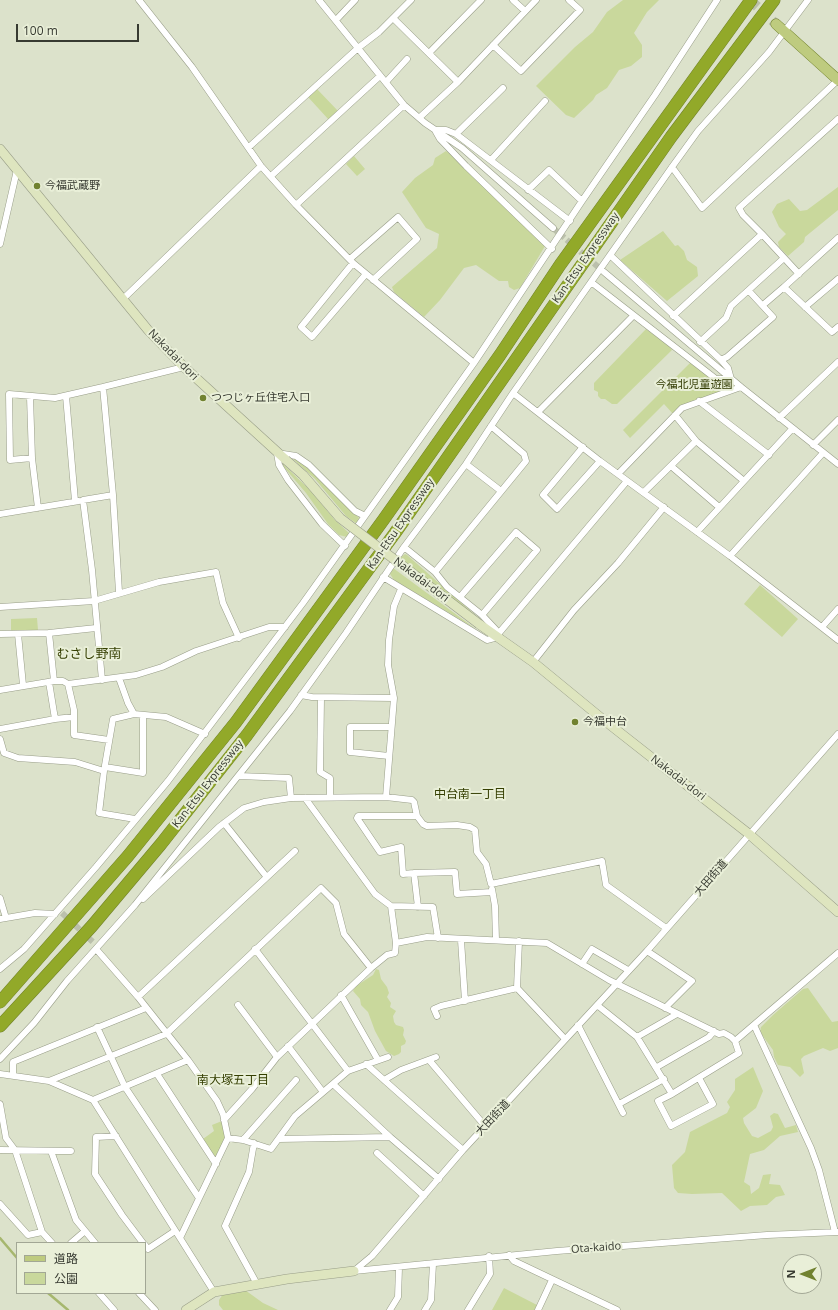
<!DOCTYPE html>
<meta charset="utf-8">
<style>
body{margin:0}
#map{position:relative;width:838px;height:1310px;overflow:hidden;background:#dce2cb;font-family:"Open Sans","Noto Sans JP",sans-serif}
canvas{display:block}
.legend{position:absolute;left:16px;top:1242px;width:130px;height:52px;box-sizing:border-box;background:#e9efd8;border:1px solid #a2a795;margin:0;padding:5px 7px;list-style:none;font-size:12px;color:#373a31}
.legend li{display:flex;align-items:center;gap:8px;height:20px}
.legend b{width:20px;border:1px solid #a2a795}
.north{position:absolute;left:782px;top:1254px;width:40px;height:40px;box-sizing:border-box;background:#e9efd8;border:1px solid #a2a795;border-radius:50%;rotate:270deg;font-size:11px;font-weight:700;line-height:16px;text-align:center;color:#373a31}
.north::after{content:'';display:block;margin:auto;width:14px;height:18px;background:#718230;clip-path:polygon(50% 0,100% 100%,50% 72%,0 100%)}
.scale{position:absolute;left:16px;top:24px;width:123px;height:18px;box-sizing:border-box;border:2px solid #373a31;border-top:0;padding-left:5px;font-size:12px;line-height:14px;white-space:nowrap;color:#373a31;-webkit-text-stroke:3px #e9efd8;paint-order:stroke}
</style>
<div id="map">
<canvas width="838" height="1310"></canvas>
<ul class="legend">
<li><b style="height:5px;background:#becb7f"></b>道路</li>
<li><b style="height:11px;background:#c9d89c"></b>公園</li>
</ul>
<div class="north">N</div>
<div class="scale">100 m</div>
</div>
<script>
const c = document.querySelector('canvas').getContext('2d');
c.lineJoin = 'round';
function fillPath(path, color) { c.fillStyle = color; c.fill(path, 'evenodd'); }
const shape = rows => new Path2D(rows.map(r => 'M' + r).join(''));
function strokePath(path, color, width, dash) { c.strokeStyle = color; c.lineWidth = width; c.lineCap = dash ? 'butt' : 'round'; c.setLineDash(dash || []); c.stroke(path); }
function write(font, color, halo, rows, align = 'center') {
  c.font = font + ' "Open Sans","Noto Sans JP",sans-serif'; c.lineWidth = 4; c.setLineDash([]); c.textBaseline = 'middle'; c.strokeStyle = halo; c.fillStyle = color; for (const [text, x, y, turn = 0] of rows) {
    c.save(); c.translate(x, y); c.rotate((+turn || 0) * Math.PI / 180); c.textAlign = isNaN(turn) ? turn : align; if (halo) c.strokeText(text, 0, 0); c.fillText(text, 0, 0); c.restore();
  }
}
fillPath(shape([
 [623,0,659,0,647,12,634,33,642,45,642,57,631,66,619,70,607,88,596,95,593,100,574,118,566,115,536,86,575,47,593,32,607,12],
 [317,89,338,111,329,120,308,97],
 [446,151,458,160,545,246,520,288,514,290,509,287,508,281,499,281,476,265,464,268,440,300,424,317,394,292,392,287,437,248,439,234,426,228,402,192,415,178,433,165,435,158],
 [354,156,365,169,357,176,346,164],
 [838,187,838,210,805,237,804,242,788,256,779,247,778,242,786,234,779,227,772,212,777,204,789,199,800,211,807,210],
 [663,231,675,246,678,245,684,251,687,260,697,267,698,276,667,301,620,260],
 [646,329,669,346,672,350,617,404,612,404,605,399,601,399,598,396,598,392,594,390,594,383],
 [692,361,716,379,731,380,740,387,681,407,674,415,664,404,630,438,623,430],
 [293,457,308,467,359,518,357,524,346,516,315,479,292,458],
 [283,464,311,491,334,519,350,534,347,537,339,535,328,524,306,493,283,466],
 [405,554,407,555,482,621,399,559],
 [393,568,461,618,476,629,394,580,390,574],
 [760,585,798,619,782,637,744,604],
 [37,618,38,630,11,631,11,619],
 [376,969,379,970,381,979,387,987,389,993,387,997,391,1003,390,1007,396,1011,393,1016,394,1022,396,1025,403,1027,404,1030,403,1035,406,1041,405,1044,401,1046,401,1052,399,1054,394,1056,386,1051,375,1031,368,1012,361,1005,360,999,353,991,356,986,373,975],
 [808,988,832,1022,838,1021,838,1048,830,1051,823,1048,804,1056,801,1059,804,1073,800,1077,790,1067,778,1065,774,1057,773,1050,760,1032,761,1027,773,1015,803,989],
 [753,1067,763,1091,756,1108,743,1118,744,1123,752,1136,758,1138,771,1131,773,1127,770,1116,774,1113,778,1114,785,1128,796,1125,798,1132,780,1136,764,1150,750,1154,744,1182,750,1186,751,1194,759,1188,763,1175,771,1174,769,1184,780,1185,785,1195,776,1197,767,1205,750,1206,741,1211,722,1193,692,1194,678,1193,674,1188,672,1165,685,1152,690,1132,727,1113,730,1107,727,1102,735,1090,735,1079],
 [222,1121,225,1138,215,1158,203,1139,214,1131,212,1125],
 [504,1288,537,1305,534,1310,492,1310],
 [245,1290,263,1303,278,1310,223,1310,219,1305,219,1300,223,1294]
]), '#c9d89c');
strokePath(shape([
 [0,1238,17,1258],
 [48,1293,68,1310]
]), '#a6b76e', 2.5);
strokePath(shape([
 [553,228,604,272],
 [62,913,94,943]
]), '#bbc0ac', 6, [6, 3]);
strokePath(shape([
 [750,0,776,24]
]), '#bbc0ac', 10, [10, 5]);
const street = shape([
 [139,0,192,67,261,166,296,205,353,263,474,363],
 [319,0,404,105,425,123,462,148,553,228],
 [513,0,525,11],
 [393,18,458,82],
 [336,20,355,0],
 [493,45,521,71,580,10,569,0],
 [429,53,481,0],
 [386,82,407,59],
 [419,118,458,82,536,0],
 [435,130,446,130,456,134,570,221],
 [436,132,440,139,466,166,552,249],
 [456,134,503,88],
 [249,147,358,48,379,32,411,0],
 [491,160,545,101],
 [672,167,702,208,838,80],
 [271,176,380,76],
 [528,190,549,170,582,201],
 [296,205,404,105],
 [762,234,799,274],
 [838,238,784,287,832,332,838,327],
 [0,244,17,170],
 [350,259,398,217,417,239,373,280],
 [353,263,301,327,312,337,366,274],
 [604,272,741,387,838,464],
 [591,282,716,379,731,379,728,368,721,360,610,255],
 [124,298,261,166],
 [763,305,784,287],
 [805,307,838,279],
 [673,316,762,234,743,215,739,208,838,119],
 [700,342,726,318,731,306,784,258],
 [721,360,727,357,773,317,749,291],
 [513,393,600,461,730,556,838,640],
 [66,396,75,501],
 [30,397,32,458,10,460,9,394,55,398,103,387],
 [699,401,769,455],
 [538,412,633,316],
 [675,415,696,441],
 [779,418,838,362],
 [813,445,838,420],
 [583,447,543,495,557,509,600,461],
 [32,458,38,508],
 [466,464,501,491],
 [671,466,719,507],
 [618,474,682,408,741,387],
 [644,492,696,441,744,481],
 [0,514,79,501],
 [697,532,792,429],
 [345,546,322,524,288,480,279,465,277,453,296,456,309,465,355,511,365,516],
 [730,556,823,453],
 [435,572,526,461,524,454,491,426],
 [383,577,487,640,498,637,499,633,482,615,447,587,435,572,404,547],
 [119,592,113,495,103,387,184,367],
 [460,597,516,532,537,550,482,615],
 [0,607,94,601,159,582,216,572,223,603,239,638],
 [822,627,838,609],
 [49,633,96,628],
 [499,633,627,481],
 [0,634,49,633,54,681],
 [18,634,23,685],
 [533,662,574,610,618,563,664,507],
 [119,678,128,703,134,714],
 [102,680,92,570,83,500,113,495],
 [68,684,74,710,74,735,109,740],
 [0,690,54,681,63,681,68,684,136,675,162,667,196,651,269,627,285,627],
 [301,695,312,697,394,698],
 [321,698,320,772,330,778,330,797],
 [55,719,74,717],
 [0,729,55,719,49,682],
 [0,739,4,753,18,758,75,762,104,771,113,719,134,714,166,717,205,734],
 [389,756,350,752,350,727,391,727],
 [105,767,143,773,143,716],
 [104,771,99,813,135,819],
 [239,776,289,778,291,798],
 [386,797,394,698,388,665,389,640,394,606,401,589],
 [305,798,375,894,391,906,396,943,427,937,547,943,609,980,719,1034,724,1033,731,1037,735,1041,739,1053,672,1094,637,1037,597,1005],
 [224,823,266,876],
 [414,873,403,874,401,847,380,852,357,818,358,816,417,816],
 [492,889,495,906,496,940],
 [0,898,6,918],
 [143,899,219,827,244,808,264,802,291,798,386,797,412,800,414,802,417,816,423,824,427,826,457,825,470,827,475,830,477,852,486,864,491,884,602,861,606,885,666,928],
 [391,906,433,907,438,938],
 [418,907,414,873,455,872,457,894,492,892],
 [0,919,35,913,55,914],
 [461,940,465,1001],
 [96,949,138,997,188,1060,217,1101,223,1114,228,1138,180,1238],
 [255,949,348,1071],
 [647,951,692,981,665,1008],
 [582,964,592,949,628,970],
 [0,969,24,949,96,867,168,781,303,603,474,363,582,201,655,95,717,0],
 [517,988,519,941],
 [341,995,378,1060],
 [138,997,295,851],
 [238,1005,277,1057],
 [437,1016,434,1009,441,1006,517,988,565,1039],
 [578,1025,623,1113],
 [754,1025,811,1148,819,1170,835,1232],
 [97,1027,125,1087,199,1198],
 [637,1037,677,1014],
 [735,1041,838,953],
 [288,1046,323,1092],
 [0,1059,34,1023,67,981,135,905,290,711,346,633,404,547,466,464,513,393,672,167,698,131,769,52,808,0],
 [429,1060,485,1126],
 [366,1064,463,1150],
 [657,1067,709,1037,714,1031],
 [0,1074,49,1081,93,1100,214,1292],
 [157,1074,216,1164],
 [13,1075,13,1062,146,1008],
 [384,1080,401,1070,436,1057],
 [49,1081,166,1034,321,888,336,903,344,934,371,968],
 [334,1085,390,1137],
 [672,1094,658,1101,671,1126,713,1104,699,1078],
 [93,1100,188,1060],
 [0,1104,6,1138,15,1150,42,1232,52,1243],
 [619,1104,664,1079],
 [224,1120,252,1089,277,1057,371,968,387,955,395,953,396,943],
 [116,1136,96,1137,95,1174,122,1215,143,1243],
 [228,1138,243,1140,271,1149,295,1116,348,1071,388,1057],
 [279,1139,390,1137,439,1179],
 [243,1140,296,1080],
 [254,1143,249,1172,225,1226,257,1284],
 [0,1150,71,1151],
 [51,1151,76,1220,95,1243],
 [377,1153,424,1196],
 [0,1204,28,1235,42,1232],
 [71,1243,85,1231],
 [145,1245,148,1249,175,1231],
 [509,1255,514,1261,617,1310],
 [354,1271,372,1256,463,1150,647,951,838,734],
 [354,1271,557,1251,767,1235,838,1232],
 [99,1293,114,1310],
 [139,1293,155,1310],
 [390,1310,398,1297,399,1268],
 [425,1310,431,1300,433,1264],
 [468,1310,490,1274,489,1256],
 [538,1310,552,1280]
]);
const secondary = shape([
 [0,149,148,330,184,367,286,460],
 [479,624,533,662,600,717,749,834,838,912],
 [186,1310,214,1292,287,1279,354,1271]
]);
const primary = shape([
 [776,24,838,80]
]);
const highway = shape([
 [0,1002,128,856,236,722,384,519,500,355,560,265,751,0],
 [0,1026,92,926,161,844,247,735,395,533,671,137,774,0]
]);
strokePath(street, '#989d88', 7);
strokePath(secondary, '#989d88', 10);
strokePath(primary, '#72822c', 11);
strokePath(highway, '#72822c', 13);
strokePath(street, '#fff', 6);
strokePath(secondary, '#dee5bf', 9);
strokePath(primary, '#becb7f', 10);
strokePath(highway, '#92a929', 12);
const secondaryBridge = shape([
 [286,460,303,475,340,518,479,624]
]);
strokePath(secondaryBridge, '#989d88', 10, []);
strokePath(secondaryBridge, '#dee5bf', 9);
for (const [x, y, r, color] of [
 [37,186,4,"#718230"],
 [203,398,4,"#718230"],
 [575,722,4,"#718230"]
]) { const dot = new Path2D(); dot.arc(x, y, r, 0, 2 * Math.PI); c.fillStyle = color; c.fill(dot); strokePath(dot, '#e9efd8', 1.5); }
write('11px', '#373a31', '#e9efd8', [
 ["今福武蔵野",45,186],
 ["つつじヶ丘住宅入口",211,398],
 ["今福中台",583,722]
], 'left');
write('11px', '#373a31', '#e9efd8', [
 ["Kan-Etsu Expressway",586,258,-55],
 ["Nakadai-dori",173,355,46],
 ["Kan-Etsu Expressway",401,524,-55],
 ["Nakadai-dori",421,580,37],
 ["Nakadai-dori",678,778,38],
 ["Kan-Etsu Expressway",208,784,-52],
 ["大田街道",711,878,-49],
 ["大田街道",493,1118,-47],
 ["Ota-kaido",596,1248,-4]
]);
write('11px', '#313a01', '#e9efd8', [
 ["今福北児童遊園",694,385]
]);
write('12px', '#353f02', '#e9efd8', [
 ["中台南一丁目",470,795],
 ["南大塚五丁目",233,1081]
]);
write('13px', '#353f02', '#e9efd8', [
 ["むさし野南",89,654]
]);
</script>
